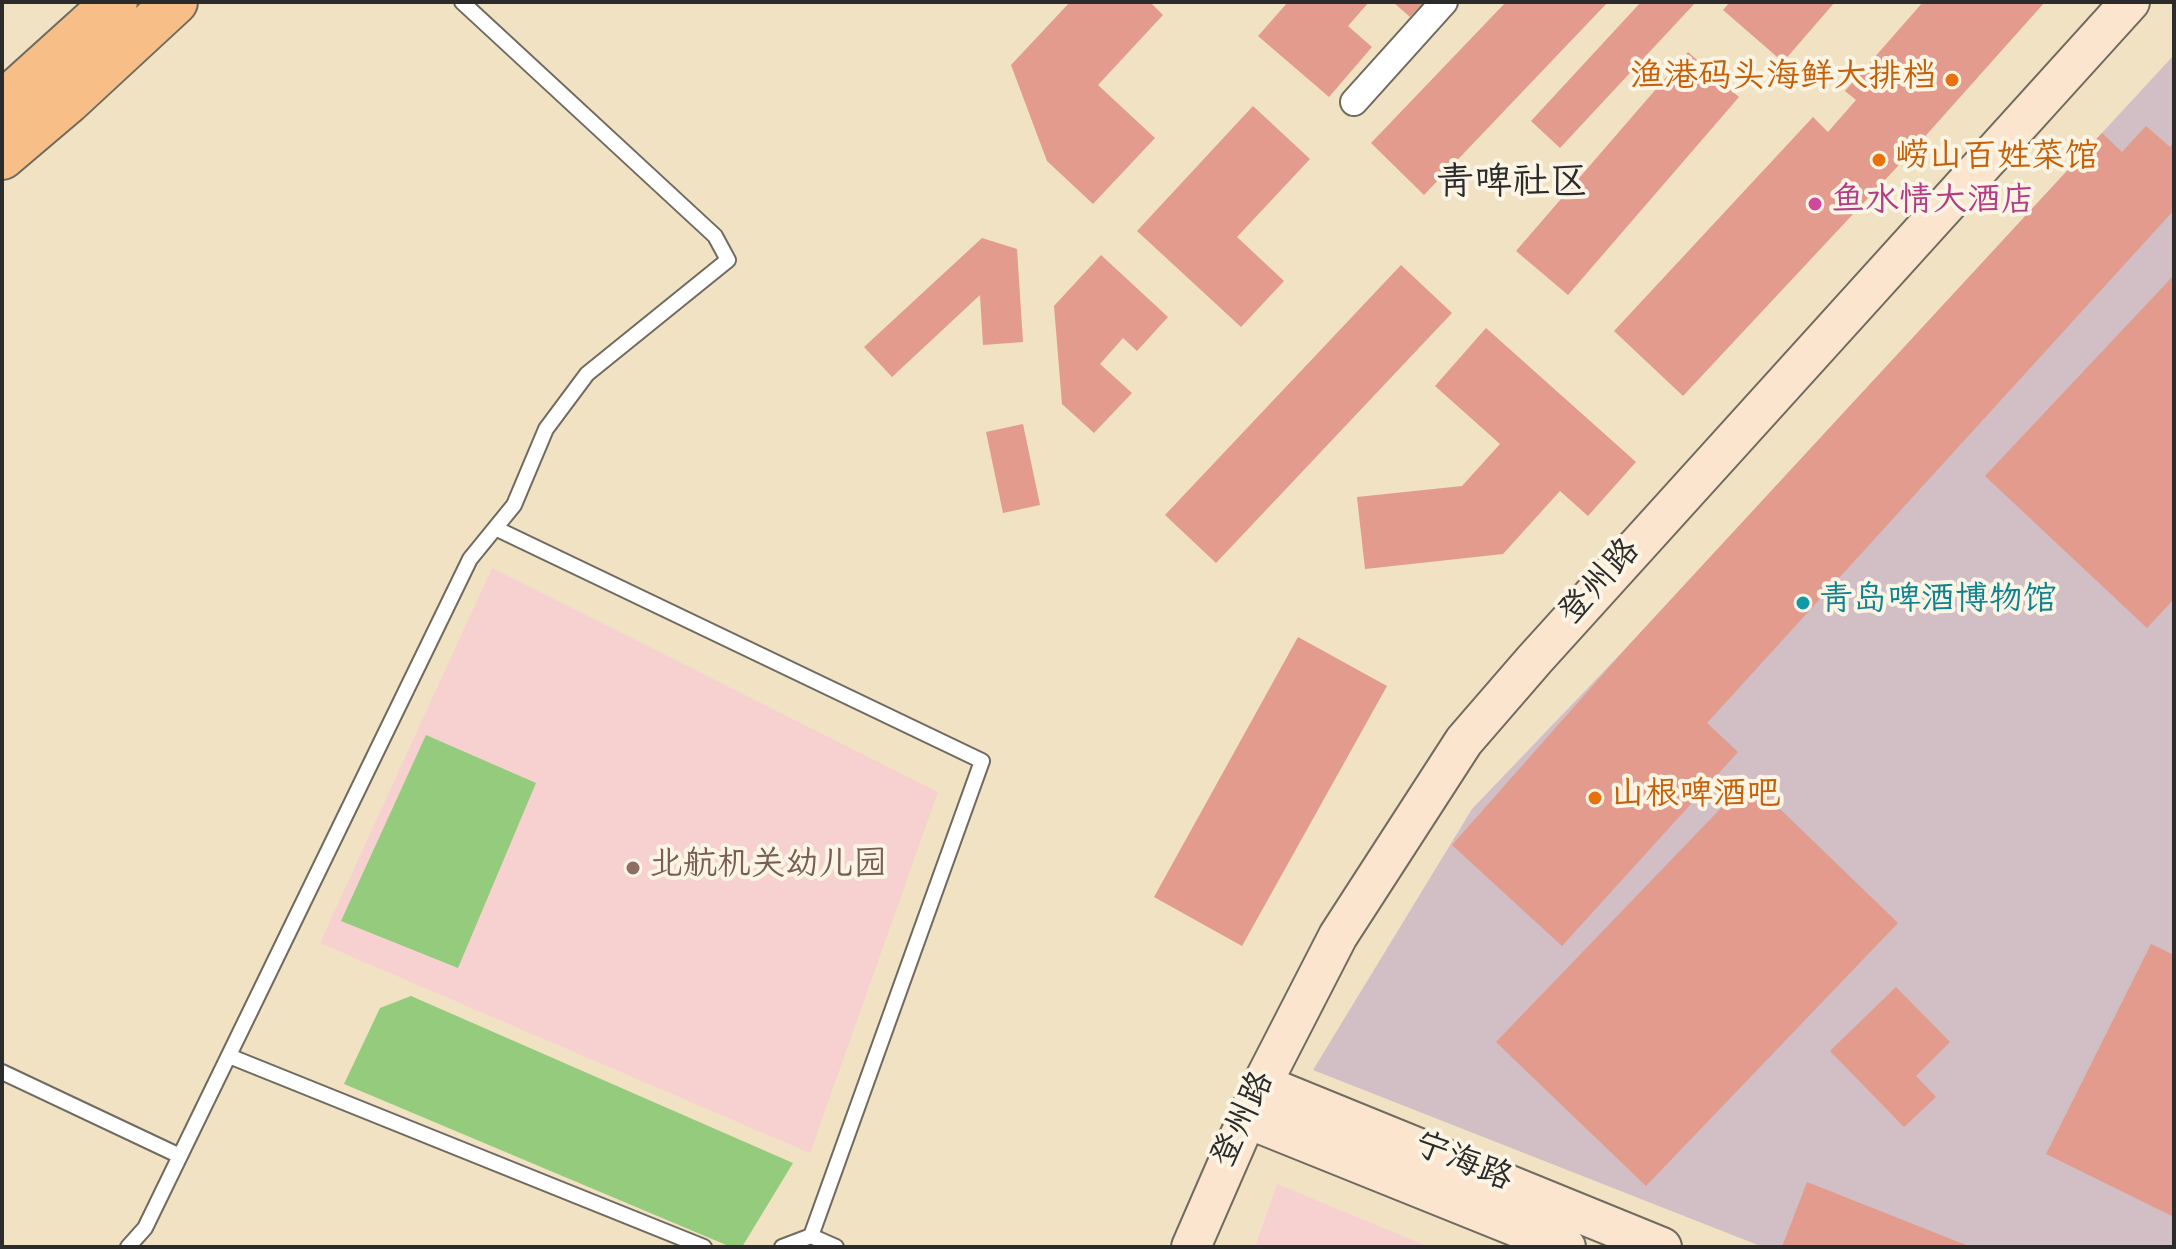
<!DOCTYPE html>
<meta charset="utf-8">
<style>
body{margin:0}
#map{position:relative;width:2176px;height:1249px;overflow:hidden;background:#f0e2c3;font-family:"Indie Flower",sans-serif}
canvas{display:block}
.frame{position:absolute;inset:0;border:4px solid #2b2b2b;pointer-events:none}
</style>
<div id="map">
<canvas width="2176" height="1249"></canvas>
<div class="frame"></div>
</div>
<script>
const c = document.querySelector('canvas').getContext('2d');
c.lineJoin = 'round';
function fillPath(path, color) { c.fillStyle = color; c.fill(path, 'evenodd'); }
const shape = rows => new Path2D(rows.map(r => 'M' + r).join(''));
function strokePath(path, color, width, dash) { c.strokeStyle = color; c.lineWidth = width; c.lineCap = dash ? 'butt' : 'round'; c.setLineDash(dash || []); c.stroke(path); }
function write(font, color, halo, rows, align = 'center') {
  c.font = font + ' "Indie Flower","LXGW WenKai TC",sans-serif'; c.lineWidth = 8; c.setLineDash([]); c.textBaseline = 'middle'; c.strokeStyle = halo; c.fillStyle = color; for (const [text, x, y, turn = 0] of rows) {
    c.save(); c.translate(x, y); c.rotate((+turn || 0) * Math.PI / 180); c.textAlign = isNaN(turn) ? turn : align; if (halo) c.strokeText(text, 0, 0); c.fillText(text, 0, 0); c.restore();
  }
}
fillPath(shape([
 [492,568,938,792,810,1153,320,943],
 [1277,1184,1429,1247,1255,1247]
]), '#f7d0d0');
fillPath(shape([
 [2174,55,2174,1247,1763,1247,1313,1070,1472,809,1627,647]
]), '#d2bec5');
fillPath(shape([
 [426,735,536,783,458,968,341,921],
 [411,996,793,1163,742,1247,731,1247,344,1084,380,1008]
]), '#95cb7c');
fillPath(shape([
 [1070,2,1150,2,1163,15,1098,85,1155,138,1093,204,1047,161,1011,65],
 [1288,2,1369,2,1348,26,1372,47,1329,97,1258,36],
 [1393,2,1424,2,1410,17],
 [1506,2,1608,2,1424,195,1371,143],
 [1641,2,1696,2,1560,148,1531,121],
 [1730,2,1835,2,1783,62,1723,10],
 [1923,2,2045,2,1912,151,1683,396,1614,331,1813,117,1828,132,1856,100,1845,91],
 [1688,52,1739,97,1568,295,1516,251],
 [1253,106,1310,159,1237,237,1284,281,1241,327,1137,231],
 [2146,126,2170,147,2174,142,2174,210,1707,723,1738,752,1562,946,1452,845,1627,647,2102,133,2122,152],
 [982,238,1017,249,1023,342,983,345,980,295,892,377,864,347],
 [1101,255,1168,317,1137,351,1123,338,1100,364,1132,393,1094,433,1062,404,1054,306],
 [1401,265,1452,313,1216,563,1165,515],
 [2174,275,2174,599,2147,628,1985,476],
 [1486,328,1636,462,1588,516,1560,491,1503,554,1365,569,1357,497,1462,486,1500,444,1435,386],
 [1023,424,1040,505,1003,513,986,432],
 [1298,637,1387,686,1242,946,1154,897],
 [1749,779,1898,923,1646,1186,1496,1042],
 [2151,944,2174,955,2174,1217,2046,1154],
 [1896,987,1950,1042,1916,1076,1936,1097,1904,1127,1830,1051],
 [1807,1182,1971,1247,1782,1247]
]), '#e29b8d');
const lane = shape([
 [495,528,982,761,811,1236],
 [229,1056,704,1247],
 [2,1072,180,1156],
 [128,1247,145,1228,470,559,514,505,546,429,587,374,728,260,715,236,462,2],
 [782,1247,811,1236,836,1247]
]);
const street = shape([
 [1354,102,1444,2]
]);
const secondary = shape([
 [1262,1084,1662,1247],
 [1248,1119,1566,1247],
 [1191,1247,1262,1084,1338,936,1464,741,1535,659,2130,2]
]);
const highway = shape([
 [2,104,115,2],
 [2,157,68,101,175,2]
]);
strokePath(lane, '#706b60', 18);
strokePath(street, '#706b60', 30);
strokePath(secondary, '#706b60', 42);
strokePath(highway, '#706b60', 48);
strokePath(lane, '#fff', 14);
strokePath(street, '#fff', 26);
strokePath(secondary, '#fce5cf', 38);
strokePath(highway, '#f7be87', 44);
for (const [x, y, r, color] of [
 [1952,80,8,"#e8710a"],
 [1879,160,8,"#e8710a"],
 [1815,204,8,"#d1479c"],
 [1803,603,8,"#0f9aa8"],
 [1595,798,8,"#e8710a"],
 [633,868,8,"#8d6e63"]
]) { const dot = new Path2D(); dot.arc(x, y, r, 0, 2 * Math.PI); c.fillStyle = color; c.fill(dot); strokePath(dot, '#fcf5e5', 3); }
write('34px', '#c56008', '#fcf5e5', [
 ["渔港码头海鲜大排档",1936,80,"right"],
 ["崂山百姓菜馆",1895,160],
 ["山根啤酒吧",1611,798]
], 'left');
write('34px', '#b23c85', '#fcf5e5', [
 ["鱼水情大酒店",1831,204]
], 'left');
write('34px', '#2b2b2b', '#fcf5e5', [
 ["登州路",1602,584,-48],
 ["登州路",1246,1121,-65],
 ["宁海路",1462,1165,22]
]);
write('34px', '#0d838f', '#fcf5e5', [
 ["青岛啤酒博物馆",1819,603]
], 'left');
write('34px', '#785e54', '#fcf5e5', [
 ["北航机关幼儿园",649,868]
], 'left');
write('38px', '#2b2b2b', '#fcf5e5', [
 ["青啤社区",1512,187]
]);
</script>
